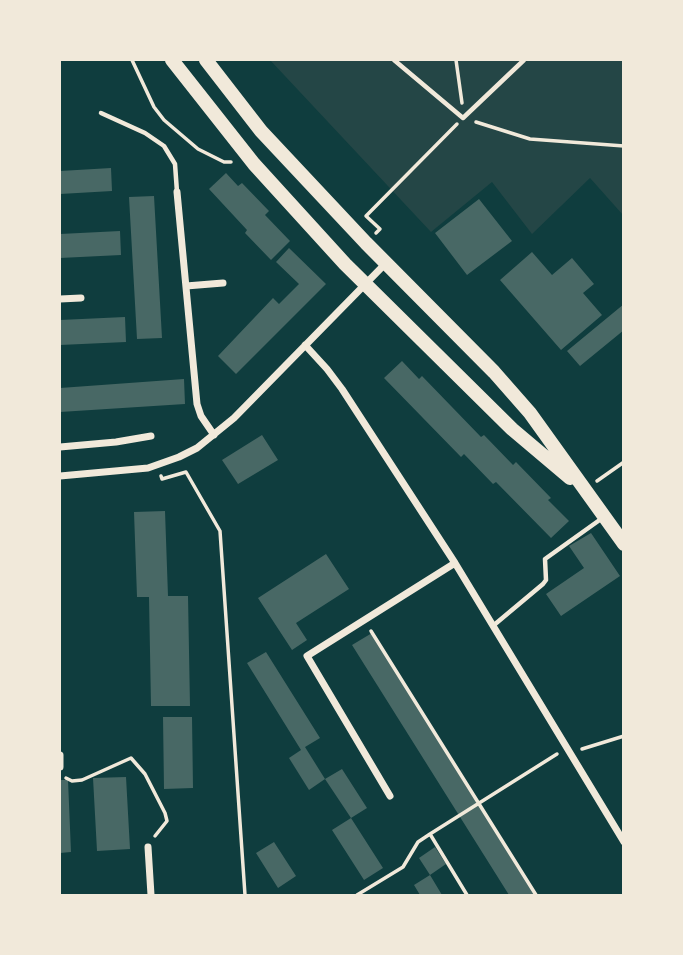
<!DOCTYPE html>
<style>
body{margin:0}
#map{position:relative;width:683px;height:955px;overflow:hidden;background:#0f3d3e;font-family:"Asap Condensed",sans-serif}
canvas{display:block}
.frame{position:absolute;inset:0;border:61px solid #f1e9da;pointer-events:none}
</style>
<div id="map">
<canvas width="683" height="955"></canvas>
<div class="frame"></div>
</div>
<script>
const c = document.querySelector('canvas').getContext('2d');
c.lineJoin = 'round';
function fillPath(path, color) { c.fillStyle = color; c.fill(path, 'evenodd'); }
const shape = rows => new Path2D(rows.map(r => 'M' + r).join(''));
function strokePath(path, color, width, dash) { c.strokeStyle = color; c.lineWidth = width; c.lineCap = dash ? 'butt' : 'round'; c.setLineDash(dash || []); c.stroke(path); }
fillPath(shape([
 [270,60,623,60,623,215,590,178,532,234,492,182,431,232]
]), '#244646');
fillPath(shape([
 [111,168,112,191,60,194,60,171],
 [226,173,238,186,242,183,269,211,265,215,290,241,271,260,245,233,247,230,209,189],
 [154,196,162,338,137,339,129,197],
 [479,199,512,241,467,275,435,233],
 [120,231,121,255,60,258,60,234],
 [289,248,326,284,236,374,218,356,273,298,279,304,299,284,276,262],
 [532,252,552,275,572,258,594,284,583,293,602,315,561,350,500,280],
 [624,304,624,330,580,366,567,351],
 [125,317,126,342,60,345,60,320],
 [402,361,419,379,422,376,481,437,484,435,513,465,516,462,551,498,548,500,569,521,551,538,496,482,493,484,464,454,461,457,384,378],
 [184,379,185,404,60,412,60,388],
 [262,435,278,460,238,484,222,460],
 [165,511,168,596,188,596,190,706,151,706,149,597,137,597,134,512],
 [591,533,620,576,561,616,546,594,584,568,569,546],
 [326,554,349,589,296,623,307,640,292,650,258,598],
 [372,633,537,895,509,895,352,645],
 [266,652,320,738,305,747,325,779,309,790,289,758,301,750,247,663],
 [163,717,192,717,193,788,164,789],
 [342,769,367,808,351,818,325,779],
 [126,777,130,849,97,851,93,778],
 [60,780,68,780,71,852,60,853],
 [351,818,383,868,364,880,332,830],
 [274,842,296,876,278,888,256,853],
 [435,847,446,864,430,875,419,858],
 [430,875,442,895,420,895,414,885]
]), '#486865');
strokePath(shape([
 [132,60,154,107,164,120,198,149,224,162,231,162],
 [456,60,462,103],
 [476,122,530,139,624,146],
 [376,233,380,229,366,216,457,124],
 [161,476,162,479,186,472,220,531,245,895],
 [597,481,624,462],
 [371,631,536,895],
 [582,749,624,736],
 [66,778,72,781,82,780,131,758,145,774,165,813,167,821,155,836],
 [357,895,403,867,418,842,430,834],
 [467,895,430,834,557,754]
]), '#f1e9da', 3.5);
strokePath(shape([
 [394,60,463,118,524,60],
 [101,113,145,133,164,146,175,164,177,192],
 [494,625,543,584,546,580,545,559,601,519]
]), '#f1e9da', 4.5);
strokePath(shape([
 [177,192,197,404,201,416,214,435],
 [186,286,223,283],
 [60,299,81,298],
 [305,345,327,369,342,389,455,563,624,842],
 [60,447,116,442,151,436],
 [60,476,148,468,179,457,197,448,234,418,386,263],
 [60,755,60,767],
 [390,796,307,656,455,563],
 [148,847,151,895]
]), '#f1e9da', 7);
strokePath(shape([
 [172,60,254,164,345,264,512,429,570,478],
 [206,60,261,131,366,243,494,372,530,413,624,544]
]), '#f1e9da', 14);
</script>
